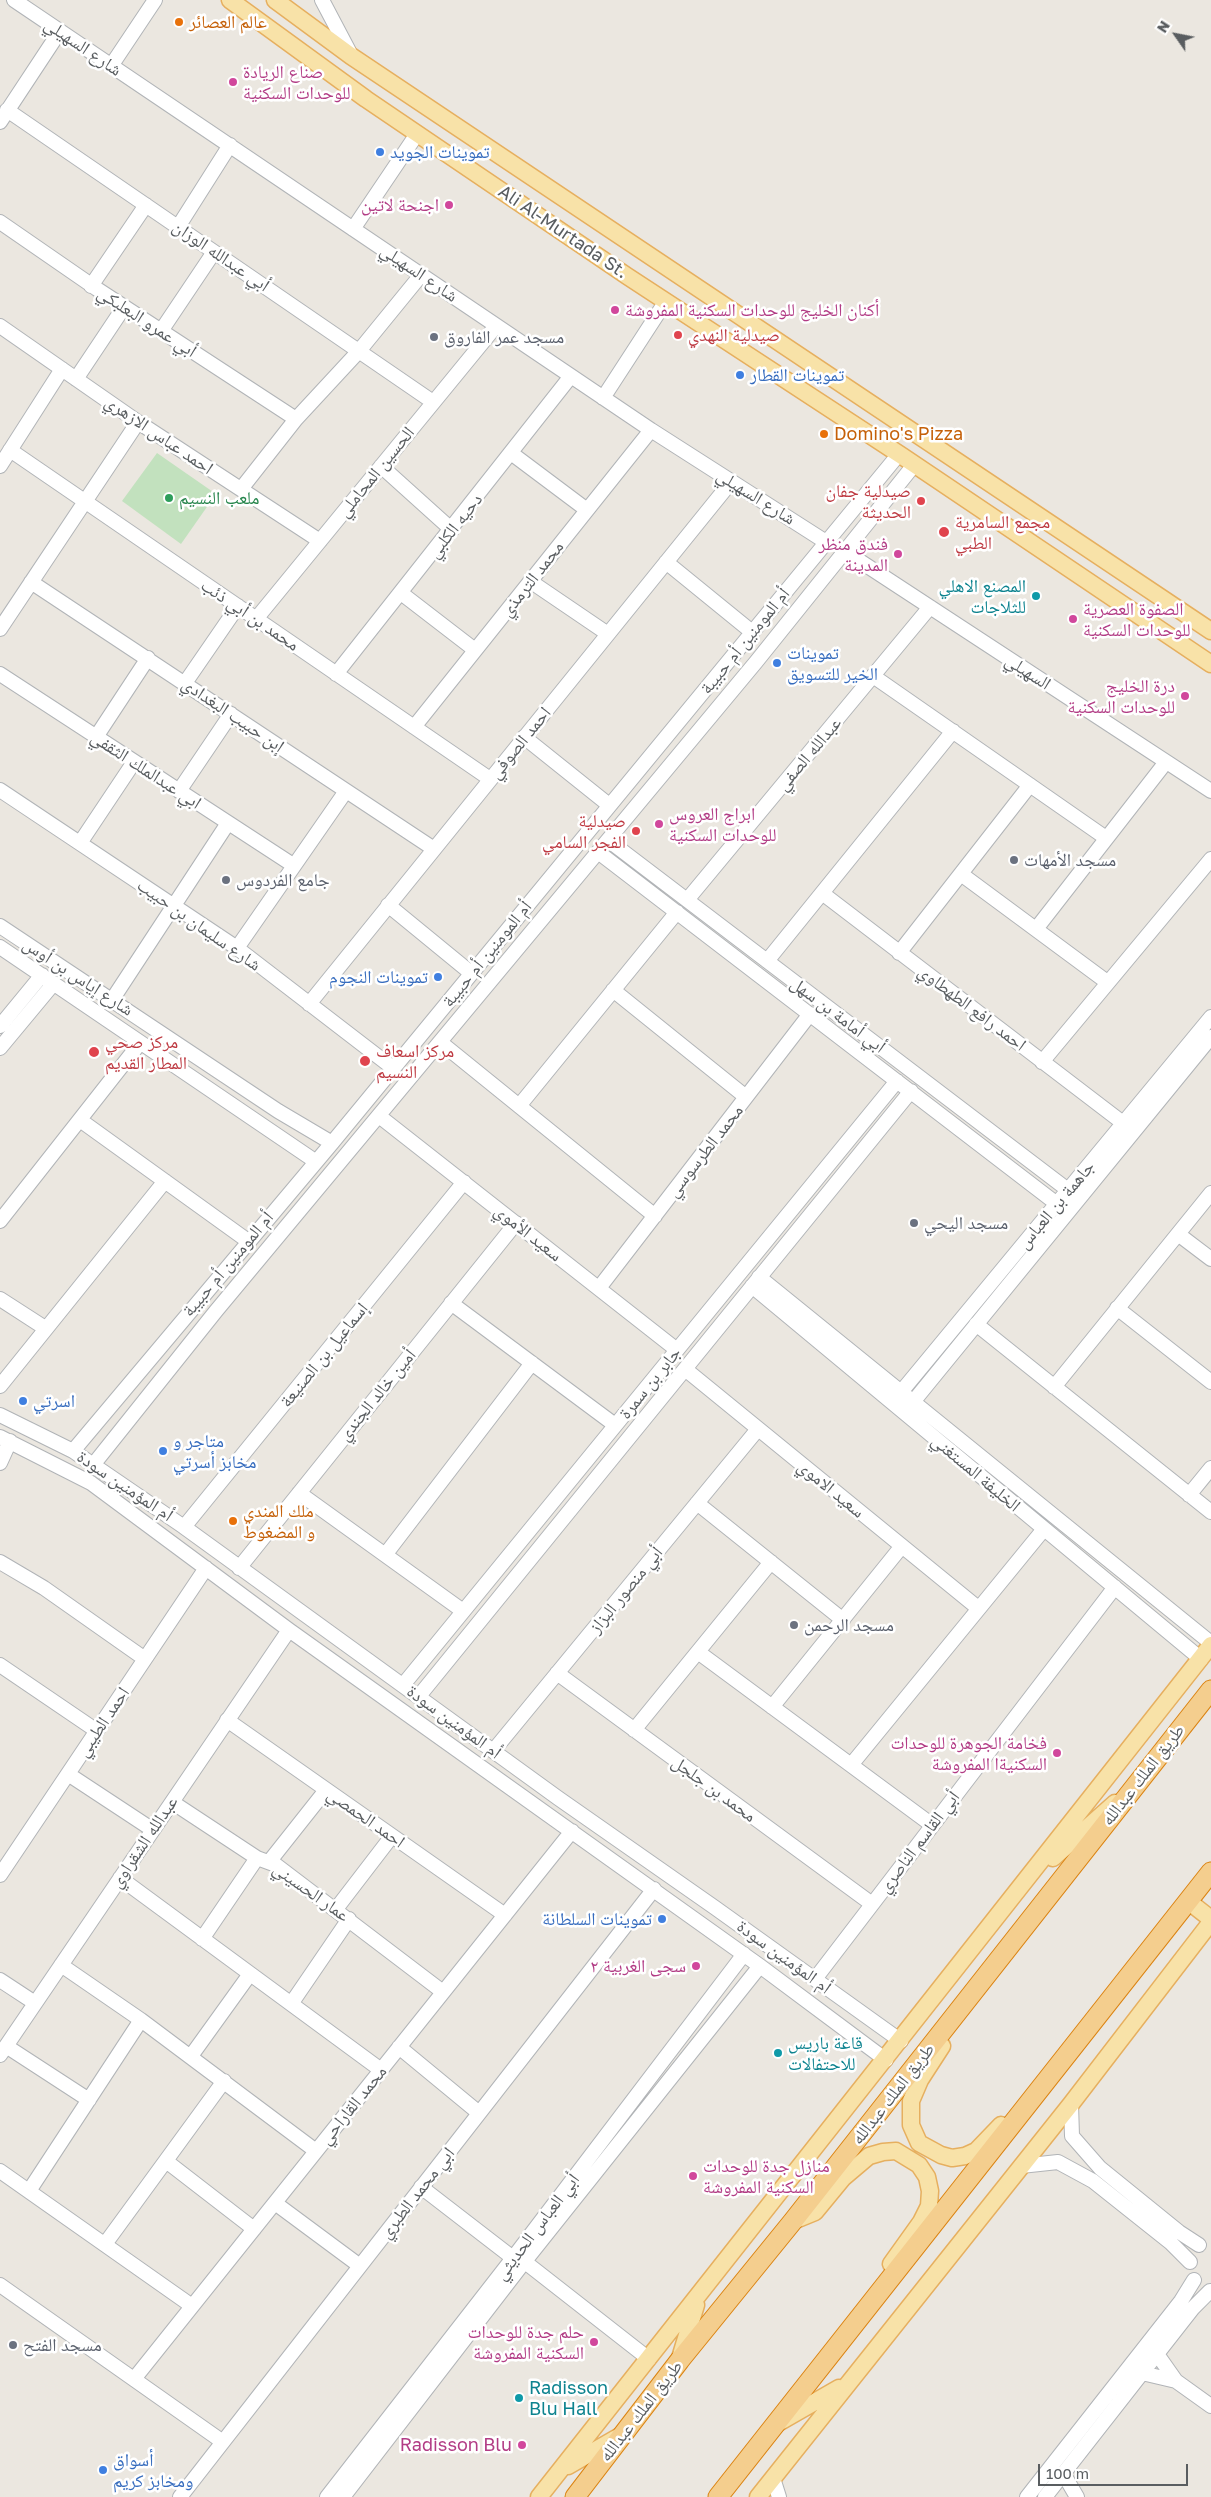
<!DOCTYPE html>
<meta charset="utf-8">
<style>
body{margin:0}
#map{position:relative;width:1211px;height:2497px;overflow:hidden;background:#ebe7e0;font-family:"Golos Text",sans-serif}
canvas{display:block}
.north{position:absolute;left:1151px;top:10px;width:50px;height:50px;-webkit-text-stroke:4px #fff;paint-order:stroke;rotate:303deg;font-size:14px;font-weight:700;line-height:20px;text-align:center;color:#595d60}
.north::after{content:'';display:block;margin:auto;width:18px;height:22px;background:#595d60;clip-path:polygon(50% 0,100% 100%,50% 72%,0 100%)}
.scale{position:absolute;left:1038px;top:2464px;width:150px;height:22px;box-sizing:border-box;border:2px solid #595d60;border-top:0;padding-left:6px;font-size:15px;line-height:18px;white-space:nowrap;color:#595d60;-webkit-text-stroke:4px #fff;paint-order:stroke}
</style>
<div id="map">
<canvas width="1211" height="2497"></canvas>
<div class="north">N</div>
<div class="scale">100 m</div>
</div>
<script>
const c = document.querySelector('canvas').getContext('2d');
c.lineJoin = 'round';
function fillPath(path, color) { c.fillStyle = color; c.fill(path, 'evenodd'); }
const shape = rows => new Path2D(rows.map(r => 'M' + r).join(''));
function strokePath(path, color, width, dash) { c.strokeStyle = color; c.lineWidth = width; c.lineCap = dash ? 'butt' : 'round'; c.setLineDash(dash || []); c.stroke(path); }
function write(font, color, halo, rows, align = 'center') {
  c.font = font + ' "Golos Text","Noto Naskh Arabic",sans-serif'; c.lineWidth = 5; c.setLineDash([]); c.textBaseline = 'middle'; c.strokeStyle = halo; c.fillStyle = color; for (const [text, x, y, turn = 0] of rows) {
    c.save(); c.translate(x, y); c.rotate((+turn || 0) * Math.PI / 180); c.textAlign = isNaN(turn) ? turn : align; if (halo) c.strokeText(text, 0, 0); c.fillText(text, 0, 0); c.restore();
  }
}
fillPath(shape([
 [157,453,216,494,181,544,122,501]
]), '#c2e1be');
const minor = shape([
 [14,0,651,430,826,542],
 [322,0,351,55],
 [111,66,155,0],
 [7,110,433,402],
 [0,122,60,31],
 [0,222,97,289,296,419],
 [178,227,230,145],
 [353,229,417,134],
 [91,286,146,205],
 [0,326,138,422,320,541],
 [161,331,214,252],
 [76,379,124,307],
 [603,398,666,301],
 [10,450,490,779],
 [511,453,587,510],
 [0,466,62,369],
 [381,466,452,530],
 [241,489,296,419,359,351,421,275],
 [846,552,1211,791],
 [666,562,752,632],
 [530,581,608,634],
 [31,582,434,849],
 [401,593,475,650],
 [256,619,496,326],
 [0,629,138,422],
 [0,674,293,865],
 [336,674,571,376],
 [873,676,1106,838],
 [185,683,238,606],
 [414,727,651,430],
 [96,737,148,658],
 [524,737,609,805],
 [0,790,237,948,393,1068],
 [179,791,231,714],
 [608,840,1068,1190],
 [80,843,134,762],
 [598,852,1057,1204],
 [961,874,1107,982],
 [822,893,1123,1123],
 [687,900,930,607],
 [388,905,471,973],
 [0,926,278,1111,332,1143],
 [1036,929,1166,762],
 [0,947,315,1161],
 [237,948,346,791],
 [899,953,1030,785],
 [767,961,953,731],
 [613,990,746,1097],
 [112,1000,228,823],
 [309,1004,731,482],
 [0,1026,42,975],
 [440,1042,655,1216],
 [0,1048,54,983],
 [1042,1062,1211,859],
 [519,1106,677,912],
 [379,1116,677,1350],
 [80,1120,248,1241],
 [0,1221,140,1043],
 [1178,1234,1211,1259],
 [759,1277,1211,1643],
 [752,1286,1201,1659],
 [599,1288,810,1014],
 [0,1299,45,1328],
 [451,1303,615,1425],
 [1117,1308,1211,1382],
 [976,1324,1211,1512],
 [685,1369,978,1608],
 [0,1386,165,1181],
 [1054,1387,1211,1193],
 [901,1392,1211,1017],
 [913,1402,1211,1037],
 [0,1415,73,1451,184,1527,558,1798,714,1907,901,2041],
 [0,1437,91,1483,289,1630,760,1966,886,2060],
 [73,1451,332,1143,899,454],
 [0,1463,10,1441],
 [93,1465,216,1311,756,662,914,465],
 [299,1493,463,1611],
 [1189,1495,1211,1468],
 [697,1503,843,1620],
 [184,1527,464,1182],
 [385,1555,532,1363],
 [0,1562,44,1588,145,1659],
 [239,1568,516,1223],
 [698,1652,932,1825],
 [0,1665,97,1731],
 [557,1673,872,1904],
 [403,1685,897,1081],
 [419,1696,911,1091],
 [772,1707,902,1546],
 [227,1720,505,1915],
 [634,1730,771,1562],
 [494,1750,758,1429],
 [851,1765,1044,1529],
 [68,1774,153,1830],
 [172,1802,257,1858,276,1865,443,1992],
 [269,1862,326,1790],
 [0,1875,206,1568],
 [120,1878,381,2070],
 [336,1909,392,1836],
 [202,1939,257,1858],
 [61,1965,141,2020,316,2151],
 [815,1979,1115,1587],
 [0,1980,35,2003],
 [291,2004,349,1919],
 [6,2046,89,2100],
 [399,2047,479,2113],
 [0,2055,289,1630],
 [191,2056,250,1974],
 [1071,2104,1072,2136,1100,2168,1179,2232,1199,2245],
 [166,2161,254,2229],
 [1021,2166,1058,2162,1093,2181,1171,2243,1190,2262],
 [0,2171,192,2306],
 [421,2187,513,2258],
 [29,2191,141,2020],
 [275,2203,360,2266],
 [105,2244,224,2081],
 [525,2262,649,2359],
 [0,2285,223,2442],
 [1157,2354,1176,2381,1211,2406],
 [1142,2373,1176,2381],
 [134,2379,572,1831],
 [1063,2473,1077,2497],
 [773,2478,779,2497],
 [180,2497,654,1889],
 [327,2497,513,2258,744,1954],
 [343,2497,521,2266,760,1966],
 [1027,2497,1181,2301,1194,2280],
 [1045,2497,1193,2308,1210,2291]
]);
const major = shape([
 [230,0,366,99,627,276,902,456,1211,664],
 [275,0,351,56,1211,631],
 [1053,1858,1115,1803],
 [1188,1901,1211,1919],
 [942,2046,920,2080,911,2101,911,2125,919,2143,941,2155,952,2158,965,2156,976,2151,1001,2125],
 [793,2221,815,2212,843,2178,869,2156,883,2152,896,2151,919,2165,927,2177,930,2191,929,2206,921,2222,891,2264],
 [680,2358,696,2305],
 [778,2423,839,2388],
 [568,2466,620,2436],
 [539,2497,1211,1645],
 [758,2497,1071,2104,1211,1922]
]);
const highway = shape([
 [575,2497,680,2360,793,2221,1211,1690],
 [718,2497,1211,1872]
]);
strokePath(minor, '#b1b4b7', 16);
strokePath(major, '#e6af5f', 19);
strokePath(highway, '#db8311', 21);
strokePath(minor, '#fff', 14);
strokePath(major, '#f8e2a8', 16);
strokePath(highway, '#f4ce8e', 19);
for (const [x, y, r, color] of [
 [179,22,5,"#e8710a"],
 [233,82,5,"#d1479c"],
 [380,152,5,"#3f7fe0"],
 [449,205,5,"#d1479c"],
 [615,310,5,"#d1479c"],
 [678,335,5,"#e0444e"],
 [434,337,5,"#6b7280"],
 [740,375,5,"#3f7fe0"],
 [824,434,5,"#e8710a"],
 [169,498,5,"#2e9e5b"],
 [921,501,5,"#e0444e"],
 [944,532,6,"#e0444e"],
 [898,554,5,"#d1479c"],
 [1036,596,5,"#0f9aa8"],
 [1073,619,5,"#d1479c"],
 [777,663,5,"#3f7fe0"],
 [1185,696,5,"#d1479c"],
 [659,824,5,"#d1479c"],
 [636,831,5,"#e0444e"],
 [1014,860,5,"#6b7280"],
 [226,880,5,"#6b7280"],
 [438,977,5,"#3f7fe0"],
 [94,1052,6,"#e0444e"],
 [365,1061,6,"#e0444e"],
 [914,1223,5,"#6b7280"],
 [23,1401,5,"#3f7fe0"],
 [163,1451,5,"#3f7fe0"],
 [233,1521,5,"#e8710a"],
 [794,1625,5,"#6b7280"],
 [1057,1753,5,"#d1479c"],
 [662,1919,5,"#3f7fe0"],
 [696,1966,5,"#d1479c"],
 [778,2053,5,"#0f9aa8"],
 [693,2176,5,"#d1479c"],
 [594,2342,5,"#d1479c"],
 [13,2345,5,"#6b7280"],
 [519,2398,5,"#0f9aa8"],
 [522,2445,5,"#d1479c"],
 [103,2470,5,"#3f7fe0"]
]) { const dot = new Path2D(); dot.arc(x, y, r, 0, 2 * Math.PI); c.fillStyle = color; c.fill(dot); strokePath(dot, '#fff', 2); }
write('18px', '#c56008', '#fff', [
 ["عالم العصائر",189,22],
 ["Domino's Pizza",834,434],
 ["ملك المندي",243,1511],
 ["و المضغوط",243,1532]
], 'left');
write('18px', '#595d60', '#fff', [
 ["شارع السهيلي",83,47,34],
 ["Ali Al-Murtada St.",563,232,34],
 ["أبي عبدالله الوزان",221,256,34],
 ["شارع السهيلي",419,273,34],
 ["أبي عمرو البعلبكي",147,322,33],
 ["احمد عباس الازهري",159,435,34],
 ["الحسين المحاملي",376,472,-51],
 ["شارع السهيلي",756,497,32],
 ["دحيه الكلبي",455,526,-52],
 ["محمد الترمذي",532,579,-52],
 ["محمد بن أبي ذئب",250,615,34],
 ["أم المومنين أم حبيبة",745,641,-51],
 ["السهيلي",1028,672,33],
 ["إبن حبيب البغدادي",233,715,34],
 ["احمد الصوفي",520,743,-51],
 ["عبدالله الصفي",809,754,-50],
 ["ابي عبدالملك الثقفي",146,770,33],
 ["شارع سليمان بن حبيب",199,925,35],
 ["أم المومنين أم حبيبة",487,954,-51],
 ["شارع إياس بن أوس",78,977,33],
 ["احمد رافع الطهطاوي",972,1008,37],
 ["أبي أمامة بن سهل",838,1015,37],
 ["محمد الطرسوسي",705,1151,-52],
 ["جاهمة بن العباس",1056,1205,-50],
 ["سعيد الأموي",528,1233,38],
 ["أم المومنين أم حبيبة",228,1264,-50],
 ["إسماعيل بن الصنيعة",324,1355,-51],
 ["جابر بن سمرة",650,1383,-51],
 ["أمين خالد الجندي",377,1395,-51],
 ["الخليفة المستغني",976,1473,40],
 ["أم المؤمنين سودة",125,1486,34],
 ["سعيد الاموي",831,1489,39],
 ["أبي منصور البزاز",626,1590,-51],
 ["احمد الطيبي",103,1722,-56],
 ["أم المؤمنين سودة",454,1722,36],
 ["طريق الملك عبدالله",1143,1775,-52],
 ["محمد بن جلجل",714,1789,36],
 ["احمد الحمصي",366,1818,35],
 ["عبدالله الشقراوي",144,1842,-56],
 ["أبي القاسم الناصري",919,1842,-53],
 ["عمار الحسيني",311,1892,35],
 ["أم المؤمنين سودة",784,1957,36],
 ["طريق الملك عبدالله",893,2094,-52],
 ["محمد القاراحي",353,2105,-51],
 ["ابي محمد الطبري",417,2193,-52],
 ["أبي العباس الحديثي",537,2227,-53],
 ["طريق الملك عبدالله",641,2411,-52]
]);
write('18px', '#b23c85', '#fff', [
 ["صناع الريادة",243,72,"left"],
 ["للوحدات السكنية",243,93,"left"],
 ["اجنحة لاتين",439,205],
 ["أكنان الخليج للوحدات السكنية المفروشة",625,310,"left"],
 ["فندق منظر",888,544],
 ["المدينة",888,565],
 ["الصفوة العصرية",1083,609,"left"],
 ["للوحدات السكنية",1083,630,"left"],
 ["درة الخليج",1175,686],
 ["للوحدات السكنية",1175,707],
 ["ابراج العروس",669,814,"left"],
 ["للوحدات السكنية",669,835,"left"],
 ["فخامة الجوهرة للوحدات",1047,1743],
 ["السكنيةا المفروشة",1047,1764],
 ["سجى الغربية ٢",686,1966],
 ["منازل جدة للوحدات",703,2166,"left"],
 ["السكنية المفروشة",703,2187,"left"],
 ["حلم جدة للوحدات",584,2332],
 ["السكنية المفروشة",584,2353],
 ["Radisson Blu",512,2445]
], 'right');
write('18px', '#366cbe', '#fff', [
 ["تموينات الجويد",390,152],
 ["تموينات القطار",750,375],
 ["تموينات",787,653],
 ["الخير للتسويق",787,674],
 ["تموينات النجوم",428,977,"right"],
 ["اسرتي",33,1401],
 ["متاجر و",173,1441],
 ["مخابز أسرتي",173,1462],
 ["تموينات السلطانة",652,1919,"right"],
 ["أسواق",113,2460],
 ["ومخابز كريم",113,2481]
], 'left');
write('18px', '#be3a42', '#fff', [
 ["صيدلية النهدي",688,335],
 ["صيدلية جفان",911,491,"right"],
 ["الحديثة",911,512,"right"],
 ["مجمع السامرية",955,522],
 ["الطبي",955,543],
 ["صيدلية",626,821,"right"],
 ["الفجر السامي",626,842,"right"],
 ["مركز صحي",105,1042],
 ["المطار القديم",105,1063],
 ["مركز اسعاف",376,1051],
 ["النسيم",376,1072]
], 'left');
write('18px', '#5b616d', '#fff', [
 ["مسجد عمر الفاروق",444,337],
 ["مسجد الأمهات",1024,860],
 ["جامع الفردوس",236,880],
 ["مسجد اليحي",924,1223],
 ["مسجد الرحمن",804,1625],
 ["مسجد الفتح",23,2345]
], 'left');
write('18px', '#27864d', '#fff', [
 ["ملعب النسيم",179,498]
], 'left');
write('18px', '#0d838f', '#fff', [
 ["المصنع الاهلي",1026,586,"right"],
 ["للثلاجات",1026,607,"right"],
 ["قاعة باريس",788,2043],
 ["للاحتفالات",788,2064],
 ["Radisson",529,2388],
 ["Blu Hall",529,2409]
], 'left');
</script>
